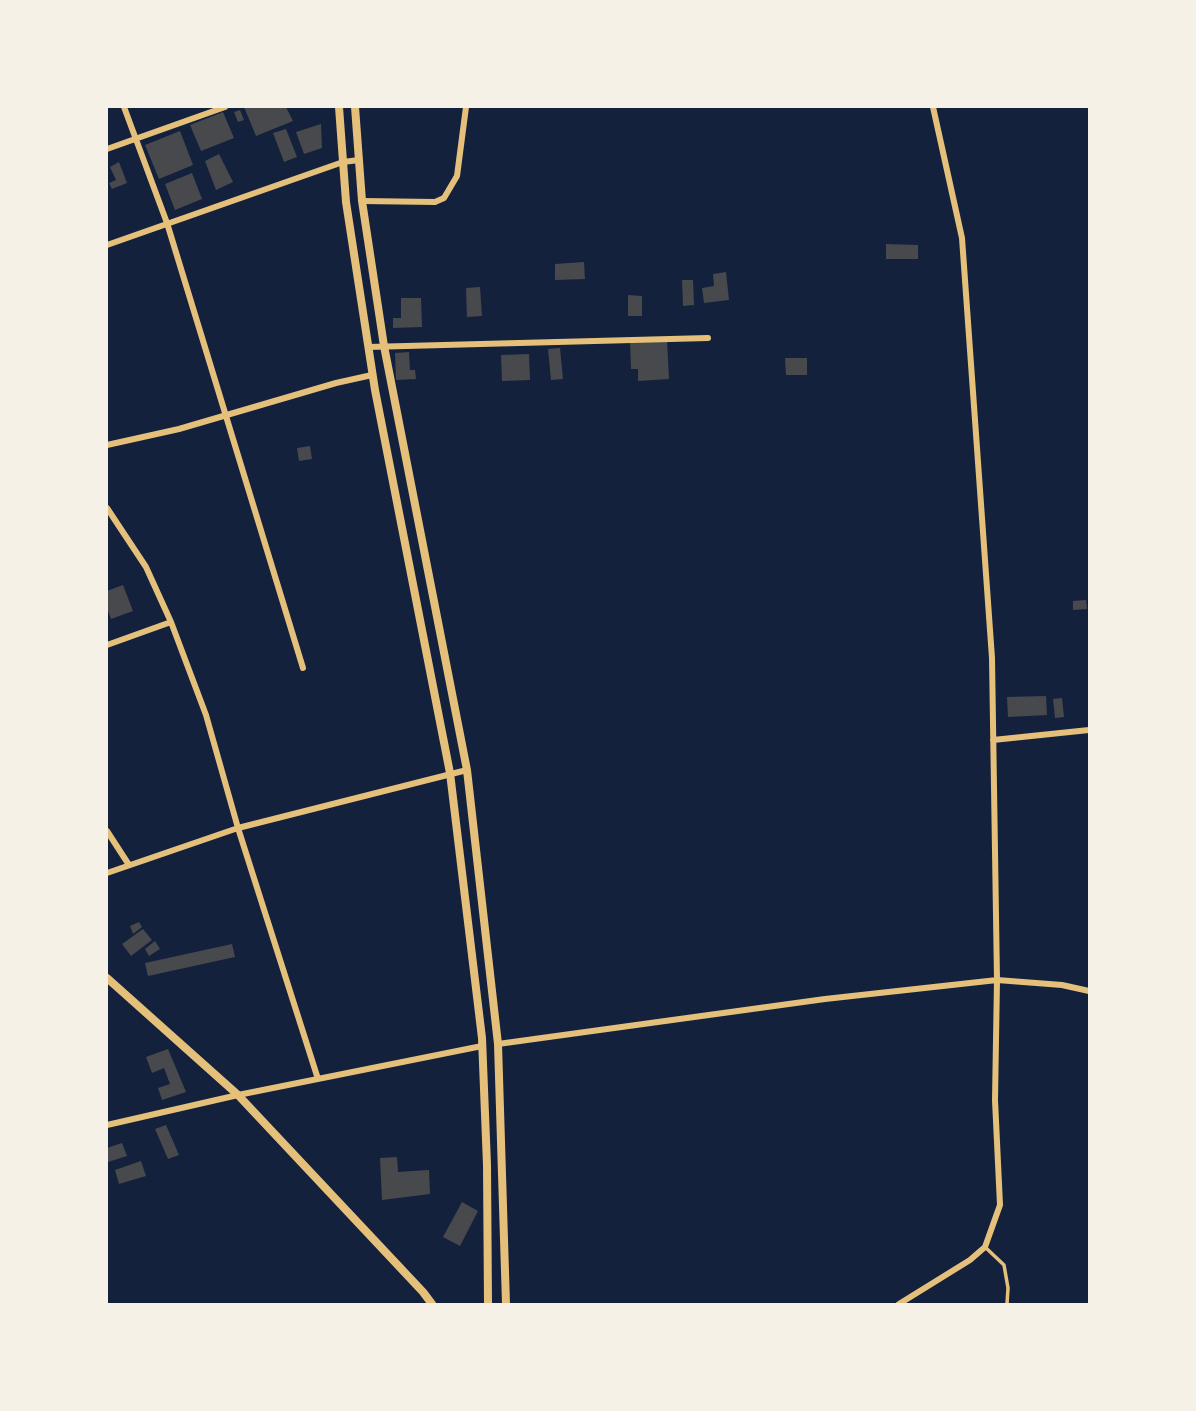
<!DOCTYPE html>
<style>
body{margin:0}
#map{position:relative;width:1196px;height:1411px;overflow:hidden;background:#14213d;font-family:Montserrat,sans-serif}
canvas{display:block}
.frame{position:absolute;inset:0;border:108px solid #f6f1e7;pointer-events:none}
</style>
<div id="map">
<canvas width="1196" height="1411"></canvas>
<div class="frame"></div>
</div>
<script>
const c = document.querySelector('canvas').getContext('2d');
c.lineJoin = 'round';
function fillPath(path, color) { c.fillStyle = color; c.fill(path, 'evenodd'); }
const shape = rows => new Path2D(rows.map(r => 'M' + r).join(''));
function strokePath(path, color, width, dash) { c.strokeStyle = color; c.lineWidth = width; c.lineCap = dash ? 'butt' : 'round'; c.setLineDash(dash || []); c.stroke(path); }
fillPath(shape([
 [244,107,286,107,293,121,256,136],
 [240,110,244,120,238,122,234,112],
 [223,112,234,138,201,151,190,125],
 [321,124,322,148,304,154,296,132],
 [286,129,297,157,284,162,273,133],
 [180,131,193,165,159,179,145,145],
 [219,154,233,182,216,190,205,161],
 [119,162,127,183,112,189,109,183,116,180,110,167],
 [192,173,202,199,175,210,165,184],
 [886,244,918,245,918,259,886,259],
 [584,262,585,279,555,280,555,264],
 [726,272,729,300,704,303,702,288,714,286,713,274],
 [682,280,693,280,694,305,683,306],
 [480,287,482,316,467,317,466,288],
 [628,295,642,296,642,316,628,316],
 [401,298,421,298,422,327,393,328,393,318,401,318],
 [667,340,669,379,638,381,638,369,631,369,630,341],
 [560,348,563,379,551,380,548,349],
 [409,352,410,370,415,370,416,379,396,380,395,353],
 [529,354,530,380,502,381,501,355],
 [785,358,807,358,807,375,786,375],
 [310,446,312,459,299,461,297,448],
 [123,585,133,611,111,619,107,608,107,591],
 [1086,600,1087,609,1073,610,1073,601],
 [1046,696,1047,715,1008,717,1007,697],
 [1062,698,1064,717,1055,718,1053,699],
 [139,922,142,927,133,934,130,926],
 [143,929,152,940,131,956,122,944],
 [155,941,160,949,149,956,145,949],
 [232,944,235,957,148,976,145,963],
 [168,1049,186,1092,162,1100,158,1088,170,1084,164,1068,152,1073,146,1057],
 [166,1125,179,1155,168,1159,155,1129],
 [122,1143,127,1156,108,1162,107,1148],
 [397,1157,398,1172,429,1170,430,1194,382,1200,380,1158],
 [141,1161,146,1176,119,1184,115,1170],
 [462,1202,478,1211,460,1246,443,1237]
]), '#48494c');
strokePath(shape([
 [985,1247,1004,1265,1008,1288,1007,1304]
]), '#e5c07b', 3.5);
strokePath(shape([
 [124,107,167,223,303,668],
 [107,149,225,107],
 [362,201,435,202,444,198,457,176,466,107],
 [107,245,343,162,359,160],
 [368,347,708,338],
 [107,445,179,429,336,383,372,375],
 [107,508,146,567,171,622,206,715,238,828,318,1079],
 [107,645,171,622],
 [993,740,1089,730],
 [107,831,129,865],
 [107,873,238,828,467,770],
 [498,1044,825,999,997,980,1062,985,1089,991],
 [107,1125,238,1095,482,1046],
 [899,1304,970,1260,985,1247,1000,1205,995,1100,997,980,992,658,962,238,933,107]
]), '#e5c07b', 6);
strokePath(shape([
 [339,107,346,202,375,390,450,773,482,1038,487,1165,488,1304],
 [355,107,362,201,384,346,467,770,498,1044,506,1304],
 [107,978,238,1095,423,1292,432,1304]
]), '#e5c07b', 8);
</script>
